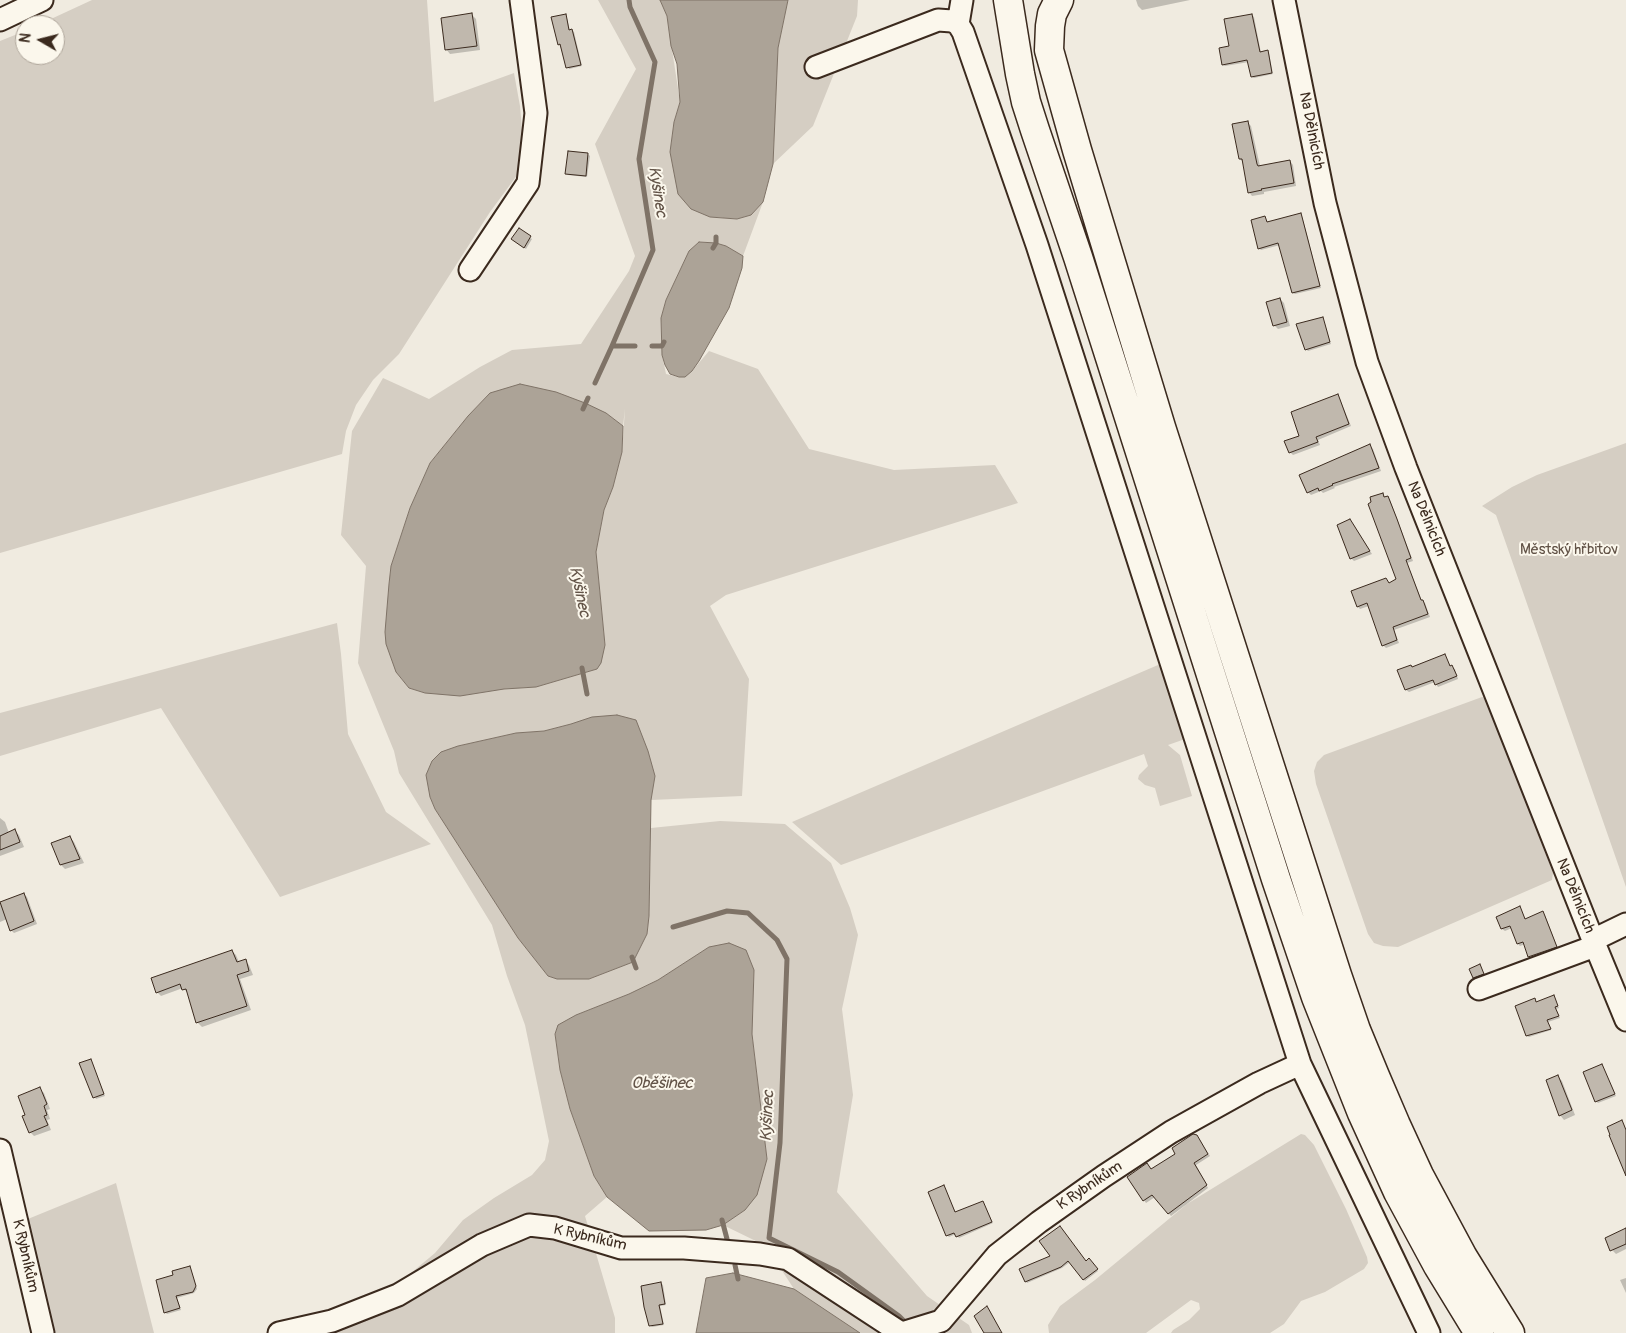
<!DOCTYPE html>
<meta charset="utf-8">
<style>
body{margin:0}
#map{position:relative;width:1626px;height:1333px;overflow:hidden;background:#f0ebe0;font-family:Pangolin,sans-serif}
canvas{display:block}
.north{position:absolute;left:15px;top:15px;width:50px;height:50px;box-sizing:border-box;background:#fbf7ec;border:1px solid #aea59a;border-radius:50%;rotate:278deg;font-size:14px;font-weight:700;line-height:20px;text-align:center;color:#3b2a1e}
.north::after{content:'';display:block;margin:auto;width:18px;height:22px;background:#3b2a1e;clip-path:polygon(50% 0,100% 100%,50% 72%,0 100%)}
</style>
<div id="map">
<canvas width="1626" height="1333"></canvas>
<div class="north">N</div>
</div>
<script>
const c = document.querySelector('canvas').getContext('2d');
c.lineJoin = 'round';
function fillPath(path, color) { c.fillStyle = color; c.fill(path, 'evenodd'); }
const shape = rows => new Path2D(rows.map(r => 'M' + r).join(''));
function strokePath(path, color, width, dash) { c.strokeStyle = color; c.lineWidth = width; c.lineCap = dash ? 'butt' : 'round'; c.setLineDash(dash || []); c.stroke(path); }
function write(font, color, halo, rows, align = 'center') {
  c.font = font + ' Pangolin,sans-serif'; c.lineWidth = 4; c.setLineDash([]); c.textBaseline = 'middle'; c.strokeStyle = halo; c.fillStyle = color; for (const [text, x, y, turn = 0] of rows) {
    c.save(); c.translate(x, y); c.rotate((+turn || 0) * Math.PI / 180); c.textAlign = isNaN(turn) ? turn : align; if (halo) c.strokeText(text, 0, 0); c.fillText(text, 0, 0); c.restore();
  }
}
fillPath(shape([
 [92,0,427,0,434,102,514,73,520,106,522,130,518,174,490,212,399,354,373,380,356,405,346,431,342,454,0,553,0,41,25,31,25,55,55,55,55,25,38,25],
 [598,0,660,0,667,16,680,102,674,122,670,152,710,217,737,219,751,215,763,202,743,256,726,246,716,243,699,242,689,251,666,300,661,318,662,355,666,374,679,377,692,371,709,351,758,369,809,449,894,470,995,465,1018,503,726,595,710,606,749,679,742,796,651,800,655,776,571,724,544,731,516,733,458,746,430,797,435,809,518,938,548,976,557,979,589,979,633,962,647,934,649,916,651,828,720,821,785,824,831,863,850,908,858,935,842,1009,853,1095,837,1192,927,1296,969,1325,972,1333,860,1333,794,1289,766,1246,723,1225,745,1210,767,1159,752,1034,754,970,709,947,658,980,629,994,576,1015,558,1026,555,1034,560,1070,570,1109,594,1176,607,1197,585,1216,615,1318,615,1333,315,1333,417,1293,405,1278,435,1253,463,1220,494,1198,532,1175,545,1160,549,1141,525,1025,507,976,492,925,399,773,394,751,358,663,366,566,341,535,352,431,383,378,429,399,480,367,512,350,581,344,629,271,635,256,595,144,636,69],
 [490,393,607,414,623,426,625,409,622,452,613,487,604,510,596,552,605,645,597,669,536,687,425,693,409,688,399,676,387,617,391,566,410,508,430,463,468,416],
 [788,0,858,0,857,16,813,126,773,164,778,48],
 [1626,443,1626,887,1496,515,1482,506,1512,487,1537,475],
 [337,623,341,654,348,734,386,812,431,844,280,897,161,708,0,756,0,713],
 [1165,662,1188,738,1168,745,1180,755,1192,796,1160,806,1155,788,1145,785,1138,779,1139,775,1148,766,1144,754,841,865,792,822],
 [1482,697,1486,698,1553,873,1552,880,1398,947,1383,946,1374,943,1368,934,1316,784,1314,771,1317,762,1324,755],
 [1301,1134,1305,1135,1314,1145,1346,1209,1367,1257,1368,1263,1364,1269,1325,1292,1301,1301,1284,1324,1270,1333,1171,1333,1173,1330,1189,1320,1200,1309,1199,1303,1191,1300,1146,1333,1049,1333,1048,1325,1060,1306,1095,1280,1187,1204],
 [116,1183,154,1333,50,1333,23,1221]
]), '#d5cec3');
const water = shape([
 [660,0,788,0,778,48,773,164,763,202,751,215,737,219,710,217,691,209,678,194,670,152,674,122,680,102,677,64,671,46,667,16,660,0],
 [699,242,716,243,726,246,743,256,742,268,729,308,699,361,692,371,685,377,679,377,670,374,665,365,662,355,661,318,666,300,689,251,699,242],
 [520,384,556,392,585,403,606,413,623,426,622,452,613,487,604,510,596,552,605,645,601,663,597,669,536,687,504,689,460,696,425,693,409,688,396,672,386,644,385,632,389,584,391,566,410,508,430,463,468,416,490,393,520,384],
 [617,715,636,720,648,751,655,776,651,800,649,916,647,934,633,962,589,979,557,979,548,976,518,938,435,809,430,797,426,775,432,761,441,752,458,746,516,733,544,731,571,724,592,717,617,715],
 [729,943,746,950,754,970,752,1034,767,1159,757,1195,745,1210,723,1225,706,1230,649,1231,607,1197,594,1176,570,1109,560,1070,555,1034,558,1025,576,1015,629,994,658,980,709,947,729,943],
 [733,1273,794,1289,860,1333,696,1333,706,1278,733,1273]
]);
fillPath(water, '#aca397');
strokePath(water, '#7f7367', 1);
fillPath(shape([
 [1136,0,1190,0,1142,10,1138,6],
 [472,15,476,19,480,50,450,54,446,49],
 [1252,15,1254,17,1261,53,1267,52,1269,53,1273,74,1254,78,1252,77,1249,62,1225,66,1223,65,1231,47],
 [565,16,567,18,570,31,572,30,574,32,582,66,569,69,559,44],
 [1248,123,1251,126,1260,166,1290,161,1293,165,1296,186,1264,192,1264,194,1252,196,1249,192,1244,163,1240,159],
 [588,154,590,156,587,177,568,175,567,173],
 [1301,215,1302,216,1321,288,1295,294,1293,293,1280,245,1261,250,1259,248,1265,217,1267,223],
 [519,230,532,239,526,249,514,241],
 [1280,299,1284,303,1290,326,1278,329,1274,325],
 [1322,318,1331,344,1308,351,1306,349],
 [1337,396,1340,399,1351,426,1318,440,1320,445,1293,455,1290,452,1301,437],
 [1370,446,1373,449,1381,471,1334,487,1335,488,1323,493,1321,491,1311,495,1308,492],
 [1382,494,1385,498,1388,497,1390,500,1413,561,1407,563,1422,601,1425,603,1430,617,1394,630,1399,643,1386,648,1384,646,1369,606,1360,609,1358,607,1386,579,1390,584,1397,580],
 [1353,524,1372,554,1354,561,1351,558],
 [1445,656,1451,667,1455,669,1458,679,1438,687,1435,682,1409,692,1406,690,1399,671,1412,668],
 [0,818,5,822,9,833,15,831,19,835,24,847,0,856],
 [70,837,74,842,84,863,65,869,61,865],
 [24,894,27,897,37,924,14,933,11,930,7,919,0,922,0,903],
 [1519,908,1526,920,1545,915,1558,949,1532,959,1525,944,1520,946,1518,944,1512,928,1505,931,1502,929],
 [232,951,236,955,239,962,245,961,249,965,253,975,240,979,251,1010,202,1027,198,1023,188,993,183,988,161,996,157,992],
 [1480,965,1485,976,1476,979,1471,969],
 [1553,996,1559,1008,1556,1009,1560,1018,1548,1022,1551,1030,1529,1037,1527,1036,1534,1000,1537,1003],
 [91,1060,105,1096,96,1099,81,1064],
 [1602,1065,1616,1096,1598,1103,1596,1101],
 [1558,1077,1562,1081,1575,1115,1564,1120,1560,1115],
 [39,1089,44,1093,50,1109,47,1110,50,1119,47,1120,51,1130,34,1136,30,1132],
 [1199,1139,1210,1156,1196,1165,1208,1188,1171,1216,1155,1197,1146,1203,1128,1177,1151,1170],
 [944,1187,956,1213,983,1202,993,1223,959,1238,956,1234,949,1237,947,1235],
 [1626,1230,1626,1249,1616,1254,1612,1250],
 [1052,1256,1086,1262,1089,1260,1098,1271,1085,1281,1070,1262,1062,1268,1027,1283,1026,1281],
 [190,1268,197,1289,194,1293,177,1298,181,1310,167,1314,165,1312,175,1276],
 [1626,1278,1626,1293,1620,1280],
 [661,1283,663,1285,666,1305,660,1306,664,1325,652,1327,650,1325]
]), '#0003');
strokePath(shape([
 [713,248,716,243,716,237],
 [612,346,635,346],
 [652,346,662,346,664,342],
 [595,383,612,346,653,250,639,159,655,62,630,7,629,0],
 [583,409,588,398],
 [582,668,587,694],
 [673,927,727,911,748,913,777,940,787,959,780,1143,769,1238,838,1272,899,1316,908,1325],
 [632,957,636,968],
 [722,1220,727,1239],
 [735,1265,738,1279]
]), '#7f7367', 5);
const building = shape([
 [472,13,477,46,445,50,441,18,472,13],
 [566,14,569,30,572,29,581,65,566,68,560,44,558,45,551,17,566,14],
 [1252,14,1260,52,1268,50,1272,73,1251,77,1247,60,1222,65,1219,48,1229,46,1224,19,1252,14],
 [1248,121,1257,164,1258,166,1290,160,1294,183,1261,189,1262,190,1248,193,1242,159,1239,159,1232,124,1248,121],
 [568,151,588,153,586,176,565,174,568,151],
 [1301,213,1320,286,1292,293,1278,243,1258,249,1251,220,1265,216,1267,222,1301,213],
 [519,228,531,236,524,248,511,239,519,228],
 [1280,298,1287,322,1273,326,1266,302,1280,298],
 [1323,317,1330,342,1305,350,1296,324,1323,317],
 [1338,394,1349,424,1316,437,1318,442,1289,453,1284,441,1299,436,1291,412,1338,394],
 [1370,444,1379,468,1332,484,1333,485,1319,491,1318,488,1307,493,1299,475,1370,444],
 [1383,493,1384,497,1388,496,1397,519,1411,558,1406,560,1421,600,1423,600,1428,614,1393,627,1397,640,1382,646,1367,603,1357,607,1351,591,1386,578,1389,583,1396,579,1368,504,1371,502,1370,497,1383,493],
 [1350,519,1370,551,1350,559,1337,525,1350,519],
 [1445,654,1450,666,1452,665,1457,676,1435,685,1433,680,1405,690,1397,670,1411,665,1412,667,1445,654],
 [15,829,20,842,0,850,0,836,15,829],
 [70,836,80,859,60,865,51,843,70,836],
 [24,893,34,921,10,931,0,902,24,893],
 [1520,906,1525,919,1543,911,1557,947,1528,957,1523,942,1517,944,1510,926,1501,929,1496,917,1520,906],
 [232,950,237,962,246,959,249,971,237,975,247,1006,196,1023,186,989,182,990,180,984,156,993,151,978,232,950],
 [1480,964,1484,974,1473,978,1469,969,1480,964],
 [1554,995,1558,1006,1555,1007,1559,1016,1547,1020,1551,1029,1526,1036,1515,1006,1535,998,1536,1002,1554,995],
 [91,1059,104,1094,93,1098,79,1063,91,1059],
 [1602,1064,1615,1094,1595,1102,1583,1072,1602,1064],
 [1558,1075,1572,1110,1559,1116,1546,1080,1558,1075],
 [40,1087,47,1104,44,1106,47,1115,44,1116,48,1125,29,1133,22,1116,25,1115,18,1096,40,1087],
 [1622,1120,1626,1130,1626,1176,1609,1135,1610,1135,1607,1127,1622,1120],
 [1193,1134,1197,1135,1208,1154,1194,1163,1207,1185,1168,1214,1152,1195,1143,1201,1127,1177,1147,1163,1151,1169,1175,1154,1172,1148,1193,1134],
 [944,1185,955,1212,983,1201,992,1222,956,1237,954,1233,946,1236,928,1192,944,1185],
 [1060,1226,1086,1261,1089,1258,1098,1269,1083,1280,1068,1261,1061,1267,1025,1282,1019,1269,1050,1256,1039,1241,1060,1226],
 [1626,1228,1626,1244,1610,1251,1605,1238,1626,1228],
 [190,1266,196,1286,193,1292,176,1296,180,1308,164,1313,156,1280,173,1275,172,1271,190,1266],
 [661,1282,665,1304,659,1305,663,1324,649,1326,644,1307,641,1286,661,1282],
 [987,1306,1002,1333,984,1333,974,1316,987,1306]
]);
fillPath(building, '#c0b8ad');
strokePath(building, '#3b2a1e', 1);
const minor = shape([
 [1284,0,1325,203,1367,362,1406,468,1593,940,1626,1020],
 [0,20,42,0],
 [958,24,962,0],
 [816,67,938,20,952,21,958,24,963,32,1037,245,1300,1064,1429,1333],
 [470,270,528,183,536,113,521,0],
 [1593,940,1626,924],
 [1479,989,1595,946],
 [0,1150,43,1333],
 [279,1333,332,1321,398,1295,482,1245,529,1225,555,1228,621,1248,684,1248,760,1254,788,1259,901,1333],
 [902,1333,941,1321,997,1255,1039,1222,1104,1176,1171,1132,1259,1083,1300,1064]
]);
const highway = shape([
 [1008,0,1020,74,1026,102,1035,130,1078,257,1276,879,1316,997,1362,1113,1398,1192,1438,1266,1479,1333],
 [1059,0,1052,14,1050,26,1049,50,1077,150,1161,427,1337,975,1356,1030,1375,1076,1396,1125,1419,1175,1463,1257,1510,1333]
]);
strokePath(minor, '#3b2a1e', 25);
strokePath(highway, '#3b2a1e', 31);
strokePath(minor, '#fbf7ec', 21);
strokePath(highway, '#fbf7ec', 28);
write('15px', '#3b2a1e', '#fbf7ec', [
 ["Na Dělnicích",1311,131,79],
 ["Na Dělnicích",1426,519,68],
 ["Na Dělnicích",1575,896,68],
 ["K Rybníkům",1090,1186,-34],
 ["K Rybníkům",590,1238,13],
 ["K Rybníkům",25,1256,77]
]);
write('15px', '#625347', '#fbf7ec', [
 ["Městský hřbitov",1569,550]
]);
write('italic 16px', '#635448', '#fbf7ec', [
 ["Kyšinec",657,192,81],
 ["Kyšinec",579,592,78],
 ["Oběšinec",662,1084],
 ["Kyšinec",768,1116,-87]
]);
</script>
